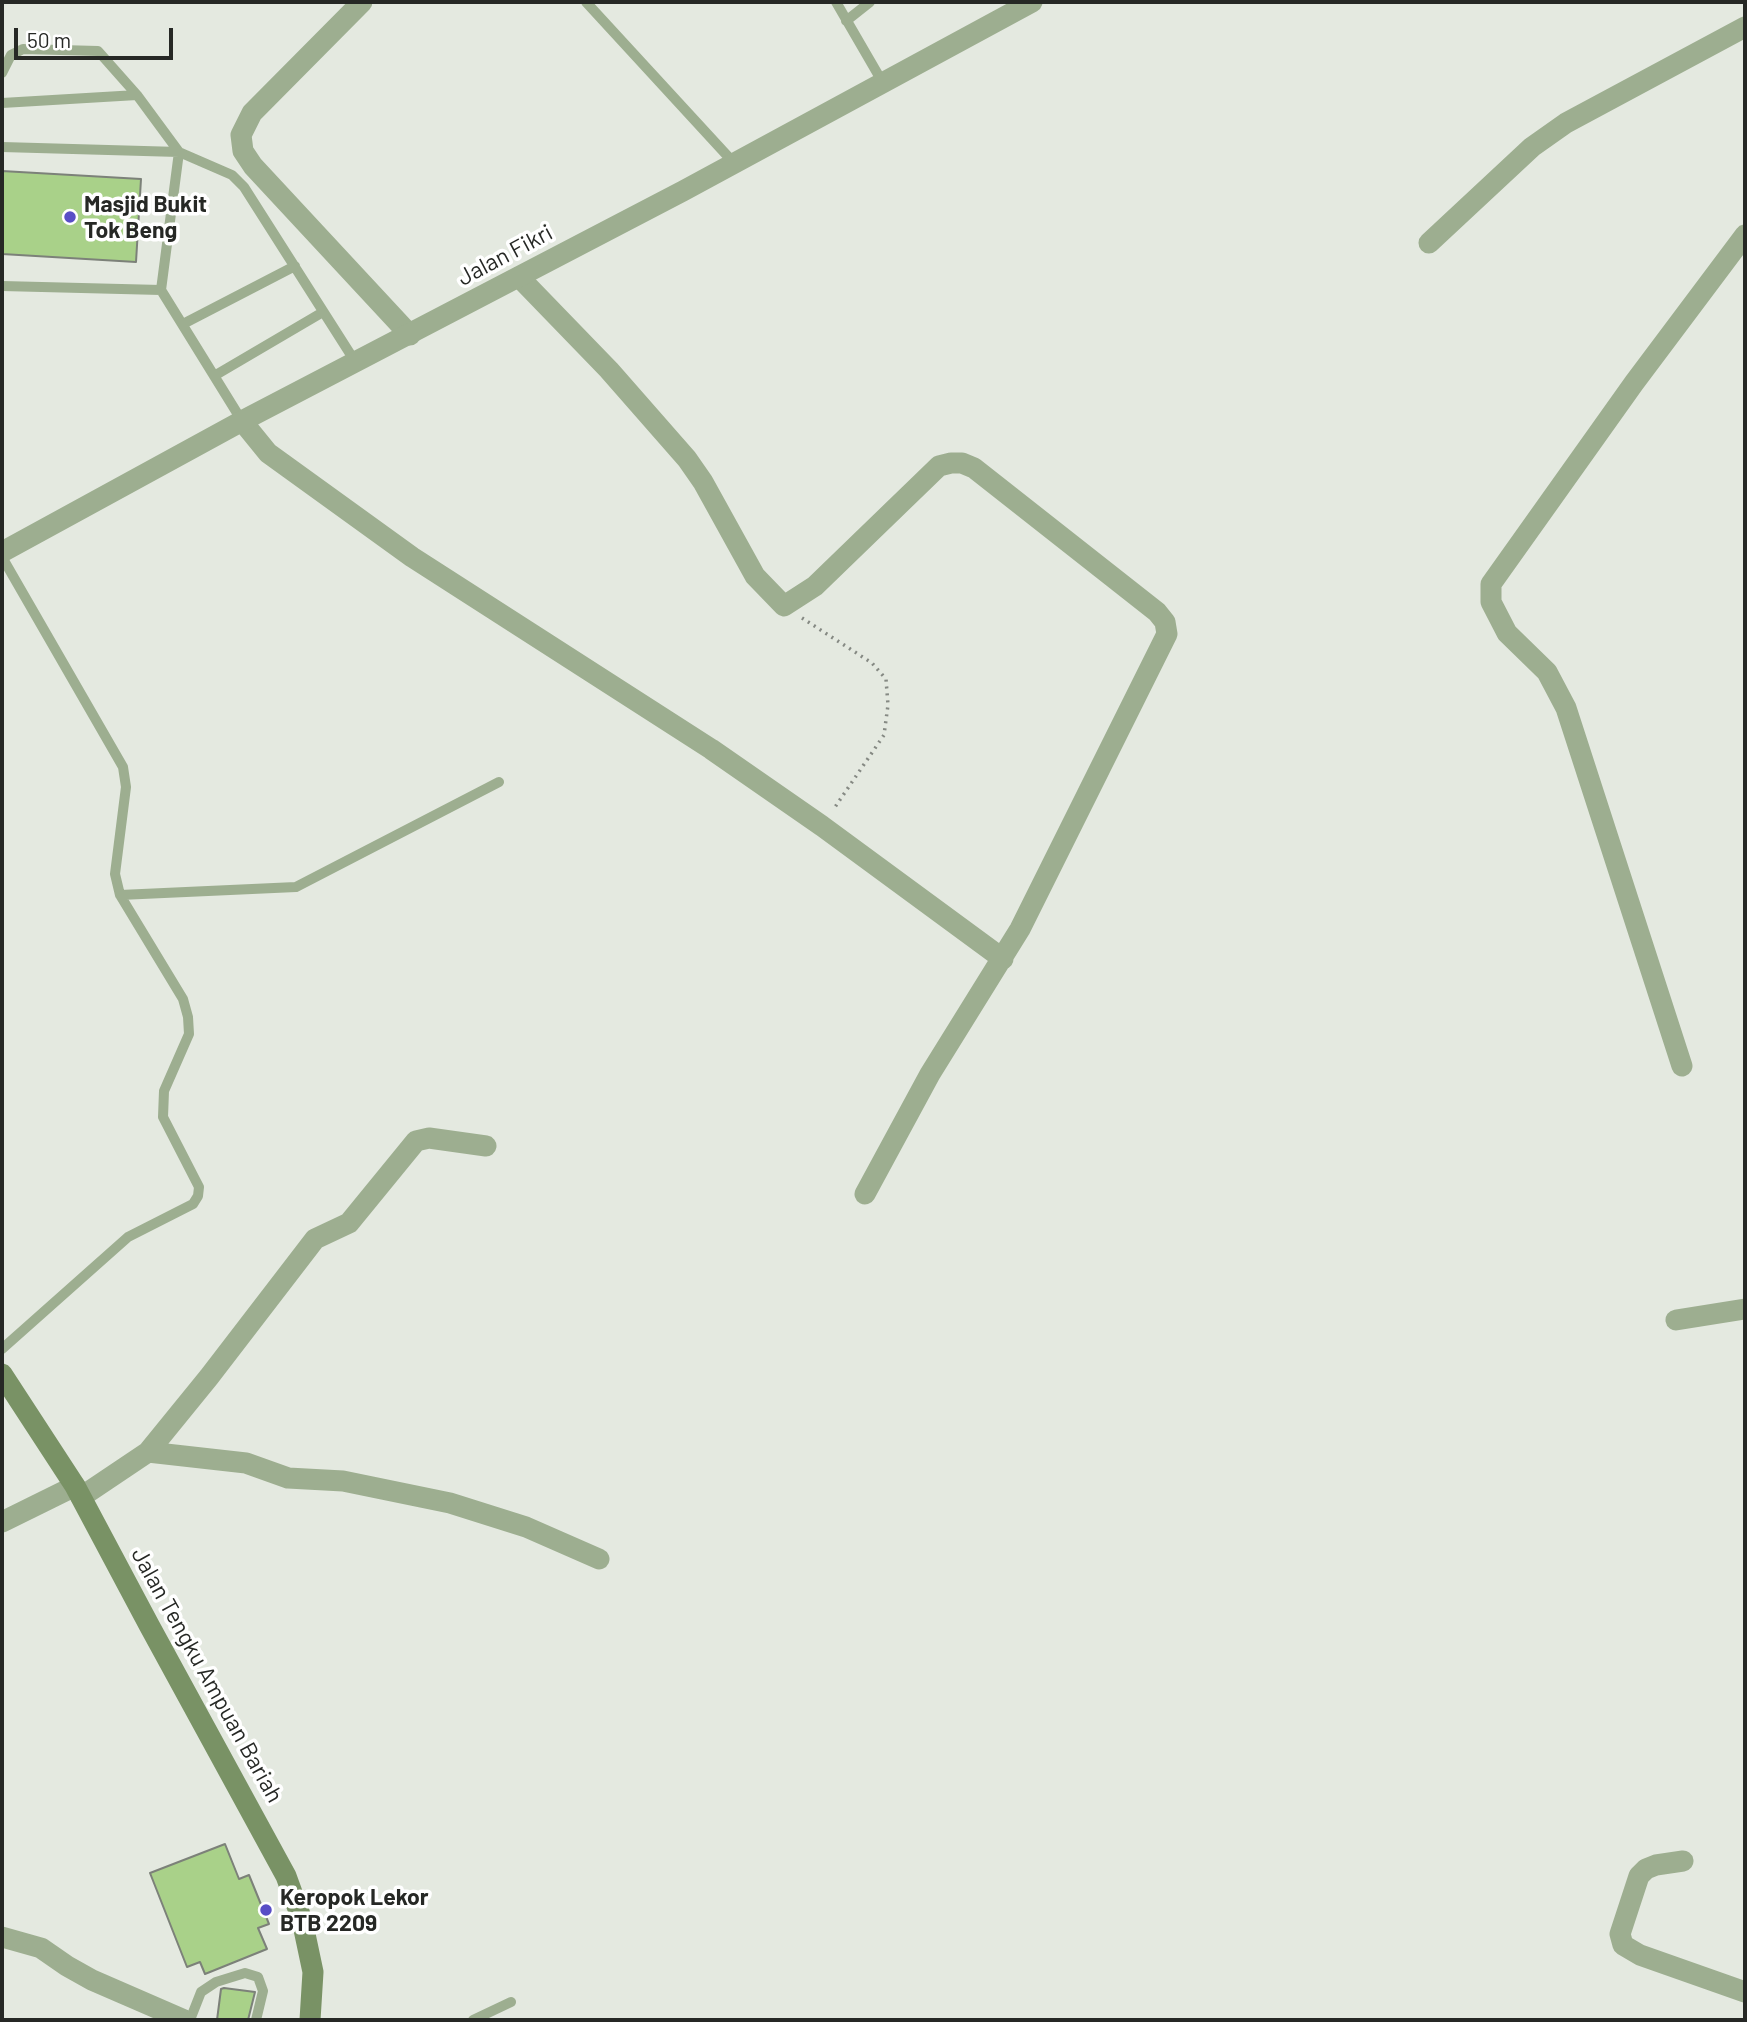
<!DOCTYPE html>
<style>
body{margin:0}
#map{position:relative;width:1747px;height:2022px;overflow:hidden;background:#e4e9e0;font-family:Barlow,sans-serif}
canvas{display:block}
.frame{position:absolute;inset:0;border:4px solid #262825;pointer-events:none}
.scale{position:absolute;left:14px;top:28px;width:159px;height:32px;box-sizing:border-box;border:4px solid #262825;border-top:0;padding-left:9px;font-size:21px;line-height:24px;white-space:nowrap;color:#262825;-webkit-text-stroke:5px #fff;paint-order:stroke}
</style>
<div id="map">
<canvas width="1747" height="2022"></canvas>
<div class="frame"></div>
<div class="scale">50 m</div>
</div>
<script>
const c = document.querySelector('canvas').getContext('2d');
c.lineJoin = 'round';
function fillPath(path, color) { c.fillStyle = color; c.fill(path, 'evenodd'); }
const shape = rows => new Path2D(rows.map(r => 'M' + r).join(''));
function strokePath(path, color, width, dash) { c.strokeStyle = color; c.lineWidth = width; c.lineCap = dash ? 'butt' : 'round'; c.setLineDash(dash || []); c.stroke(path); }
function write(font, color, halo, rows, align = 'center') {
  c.font = font + ' Barlow,sans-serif'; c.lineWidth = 7; c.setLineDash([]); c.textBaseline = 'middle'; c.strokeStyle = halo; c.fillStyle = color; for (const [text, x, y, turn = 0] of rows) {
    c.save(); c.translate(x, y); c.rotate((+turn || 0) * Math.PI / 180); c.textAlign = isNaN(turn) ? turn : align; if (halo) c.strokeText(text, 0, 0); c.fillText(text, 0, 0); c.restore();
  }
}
const building = shape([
 [2,171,141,179,136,262,2,254,2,171],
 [225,1844,239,1879,249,1875,269,1924,258,1928,267,1949,205,1974,200,1962,187,1967,150,1873,225,1844],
 [224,1988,255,1992,248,2020,217,2020,221,1989,224,1988]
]);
fillPath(building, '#a9d189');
strokePath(building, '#7c8179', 2);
strokePath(shape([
 [802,618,872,663,886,679,888,705,884,735,833,810]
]), '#858983', 3.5, [2, 5]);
strokePath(shape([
 [586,2,734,163],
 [836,2,883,83],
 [846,21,870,2],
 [2,73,11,55,23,49,98,51,137,95,179,152,161,290,242,421],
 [2,103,137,95],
 [2,147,179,152,232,175,244,187,356,363],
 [2,286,161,290],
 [183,324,295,266],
 [214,376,323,312],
 [2,557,123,767,126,787,115,874,120,895,183,999,188,1017,189,1034,164,1091,163,1117,199,1187,198,1196,193,1204,128,1237,2,1349],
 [120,895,296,887,499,782],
 [190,2020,201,1992,216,1982,245,1973,258,1977,263,1991,256,2020],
 [473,2020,511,2002]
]), '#9dae90', 10);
strokePath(shape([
 [362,2,252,113,241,135,243,151,253,166,410,335],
 [1429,243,1532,147,1566,123,1745,27],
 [519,277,609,370,687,459,703,482,755,576,784,606,815,586,939,466,951,463,962,463,974,468,1157,612,1165,622,1167,634,1020,929,930,1074,865,1194],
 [242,421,268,453,412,557,711,749,822,826,1003,959],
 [1682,1066,1566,708,1547,672,1507,633,1491,602,1491,584,1634,383,1745,235],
 [1676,1320,1745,1309],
 [148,1452,209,1377,315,1239,349,1223,416,1141,429,1138,486,1146],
 [81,1497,148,1452,246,1463,288,1478,343,1481,450,1503,526,1527,599,1559],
 [2,1522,75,1486],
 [1683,1861,1656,1865,1646,1869,1639,1876,1620,1934,1623,1945,1640,1955,1745,1992],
 [2,1937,41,1948,67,1966,92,1980,184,2020]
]), '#9dae90', 21);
strokePath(shape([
 [2,552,242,421,683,191,1032,2]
]), '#9dae90', 21);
strokePath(shape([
 [2,1374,75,1486,149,1625,286,1876,302,1920,313,1972,310,2020]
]), '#799265', 21);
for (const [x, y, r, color] of [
 [70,217,7,"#584ec6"],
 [266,1910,7,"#584ec6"]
]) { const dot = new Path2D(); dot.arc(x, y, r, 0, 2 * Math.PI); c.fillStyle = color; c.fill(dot); strokePath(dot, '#fff', 2.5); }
write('bold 23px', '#262825', '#fff', [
 ["Masjid Bukit",84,204],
 ["Tok Beng",84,230],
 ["Keropok Lekor",280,1897],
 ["BTB 2209",280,1923]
], 'left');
write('23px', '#262825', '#fff', [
 ["Jalan Fikri",505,255,-28],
 ["Jalan Tengku Ampuan Bariah",207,1675,61]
]);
</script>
